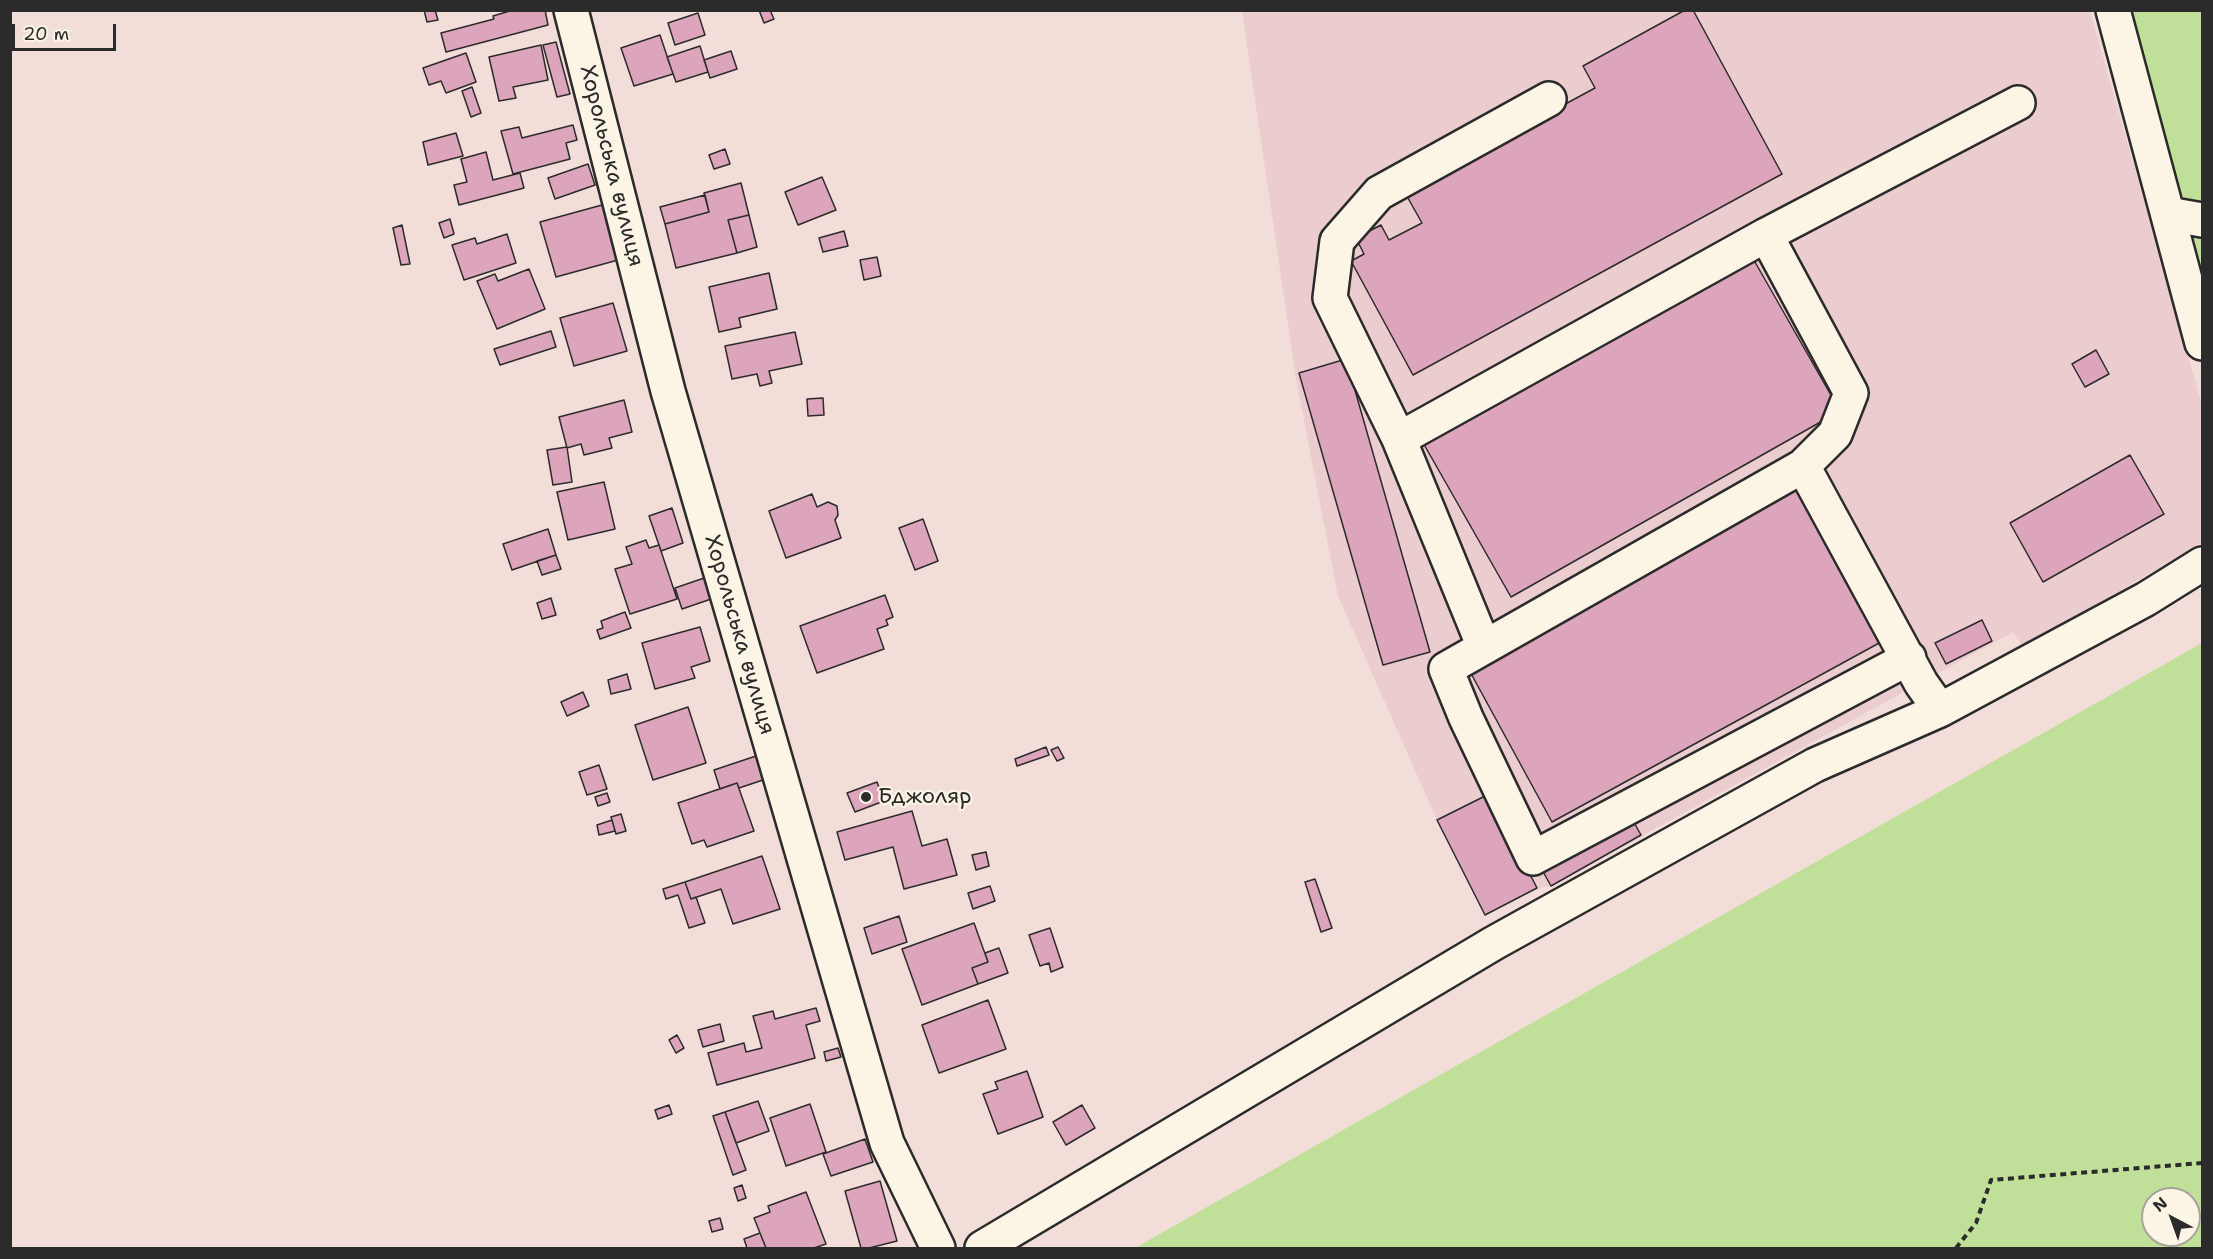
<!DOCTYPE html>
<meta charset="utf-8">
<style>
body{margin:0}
#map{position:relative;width:2213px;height:1259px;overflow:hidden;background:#f2ddd8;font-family:"Shantell Sans",sans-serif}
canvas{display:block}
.frame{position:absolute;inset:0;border:12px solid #2b2b2b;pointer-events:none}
.north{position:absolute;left:2141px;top:1187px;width:60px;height:60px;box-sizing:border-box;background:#fcf5e5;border:2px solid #a8a49b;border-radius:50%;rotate:319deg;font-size:16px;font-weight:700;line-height:24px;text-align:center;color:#2b2b2b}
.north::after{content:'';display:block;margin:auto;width:21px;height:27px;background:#2b2b2b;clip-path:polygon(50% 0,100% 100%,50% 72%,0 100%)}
.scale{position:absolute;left:12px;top:24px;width:104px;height:27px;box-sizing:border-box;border:3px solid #2b2b2b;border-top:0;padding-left:8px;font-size:18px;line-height:21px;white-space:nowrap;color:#2b2b2b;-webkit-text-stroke:4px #fcf5e5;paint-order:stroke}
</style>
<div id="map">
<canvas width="2213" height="1259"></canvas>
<div class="frame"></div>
<div class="north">N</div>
<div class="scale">20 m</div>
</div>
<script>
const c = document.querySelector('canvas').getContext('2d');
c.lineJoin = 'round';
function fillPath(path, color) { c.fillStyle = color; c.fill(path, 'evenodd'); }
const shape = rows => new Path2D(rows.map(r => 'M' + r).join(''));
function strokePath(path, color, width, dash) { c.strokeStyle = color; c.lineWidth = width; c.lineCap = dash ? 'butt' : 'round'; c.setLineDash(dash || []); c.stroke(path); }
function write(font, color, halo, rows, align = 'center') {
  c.font = font + ' "Shantell Sans",sans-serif'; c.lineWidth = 4.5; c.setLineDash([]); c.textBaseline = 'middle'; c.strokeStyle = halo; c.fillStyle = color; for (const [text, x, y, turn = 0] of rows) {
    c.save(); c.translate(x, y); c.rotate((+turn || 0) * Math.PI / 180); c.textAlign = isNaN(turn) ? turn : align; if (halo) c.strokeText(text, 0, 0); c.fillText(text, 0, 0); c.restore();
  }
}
fillPath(shape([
 [1242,11,2090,11,2202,405,2202,542,2023,648,2013,632,1551,886,1537,888,1485,915,1437,820,1338,596,1296,379]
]), '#ebcccf');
fillPath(shape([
 [2118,11,2202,11,2202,321],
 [2202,643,2202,1248,1135,1248],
 [2153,1199,2189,1199,2189,1235,2153,1235]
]), '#c0e099');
const building = shape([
 [424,10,435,10,438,20,427,22,424,10],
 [513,10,545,10,548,25,446,52,441,33,494,19,493,16,513,10],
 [759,10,770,10,774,19,764,23,759,10],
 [1685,10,1693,10,1782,174,1413,375,1351,261,1364,254,1356,238,1381,225,1389,240,1422,223,1404,191,1595,88,1583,66,1685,10],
 [698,13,705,35,675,45,668,23,698,13],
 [660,35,673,74,634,86,621,48,660,35],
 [556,42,570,94,557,97,543,45,556,42],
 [541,45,548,80,513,87,516,98,499,101,489,57,541,45],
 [700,46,708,72,676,82,667,57,700,46],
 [731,51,737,69,710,78,704,60,731,51],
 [466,53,476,82,446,93,441,81,429,85,423,68,466,53],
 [472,87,481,113,471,117,462,91,472,87],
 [573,125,577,140,566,143,570,159,513,174,501,131,519,127,522,138,573,125],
 [456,133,463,156,428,165,423,142,456,133],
 [725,149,730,164,714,169,709,155,725,149],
 [486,152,493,180,520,173,524,188,459,205,454,185,467,182,461,159,486,152],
 [588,164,595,185,555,199,548,178,588,164],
 [822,177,836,210,798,225,785,192,822,177],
 [741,183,749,215,728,220,737,253,676,268,665,224,709,212,704,193,741,183],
 [705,195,709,212,665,224,660,207,705,195],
 [602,205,618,260,556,277,540,222,602,205],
 [749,215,757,247,737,253,728,220,749,215],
 [450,219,454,234,444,238,439,223,450,219],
 [402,225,410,264,401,265,393,228,402,225],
 [844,231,848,246,823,252,819,238,844,231],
 [507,234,516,263,464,280,452,245,475,238,477,244,507,234],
 [1751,255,1840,411,1511,597,1422,441,1751,255],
 [877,257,881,276,864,280,860,260,877,257],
 [529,269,545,309,497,329,477,281,495,274,498,281,529,269],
 [769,273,777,309,739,318,741,327,719,332,709,287,769,273],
 [613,303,627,351,574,366,560,318,613,303],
 [551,331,556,347,500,365,494,349,551,331],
 [795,332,802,364,769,371,772,383,760,386,757,374,732,379,725,346,795,332],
 [2096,350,2109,374,2085,387,2072,364,2096,350],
 [1346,359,1430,652,1383,665,1299,373,1346,359],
 [823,398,824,415,808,416,807,399,823,398],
 [624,400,632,432,609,438,612,448,584,455,581,444,567,448,559,417,624,400],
 [567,447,572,482,553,485,547,450,567,447],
 [2130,455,2164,514,2043,582,2010,523,2130,455],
 [604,482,615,529,568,540,557,492,604,482],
 [1798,489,1881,642,1552,822,1468,668,1798,489],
 [812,494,817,507,828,502,837,506,838,515,835,520,841,538,786,558,769,511,812,494],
 [672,508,683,543,661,551,649,516,672,508],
 [923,519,938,561,915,570,899,528,923,519],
 [548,529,556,555,512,570,503,544,548,529],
 [646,540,649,548,659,545,677,599,630,614,615,569,632,564,626,547,646,540],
 [556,555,561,569,542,575,537,561,556,555],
 [710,576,717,597,682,609,675,588,710,576],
 [885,595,893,617,886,620,888,625,877,629,884,649,817,673,800,626,885,595],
 [551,598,556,615,542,619,537,603,551,598],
 [625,612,631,628,600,639,597,630,603,628,601,621,625,612],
 [1982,620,1992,641,1946,664,1935,643,1982,620],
 [700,627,710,661,691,667,695,678,655,689,642,643,700,627],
 [627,674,631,689,611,694,608,680,627,674],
 [583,692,589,706,567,716,561,702,583,692],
 [688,707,706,763,653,780,635,725,688,707],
 [1046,747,1049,755,1017,766,1015,759,1046,747],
 [1058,747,1064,758,1057,761,1051,750,1058,747],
 [756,756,763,780,739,788,737,783,720,789,714,770,756,756],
 [599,765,607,789,587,795,579,772,599,765],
 [877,782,884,801,855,812,847,793,877,782],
 [737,783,754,831,707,847,704,840,692,844,678,803,737,783],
 [607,793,610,802,598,806,595,797,607,793],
 [1489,794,1537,888,1485,915,1437,820,1489,794],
 [912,811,922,846,947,839,957,875,904,889,893,847,845,860,837,832,912,811],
 [621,814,626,831,616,834,611,817,621,814],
 [1631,817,1641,835,1551,886,1541,868,1631,817],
 [612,820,615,831,599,835,597,825,612,820],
 [986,852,989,866,976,870,972,855,986,852],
 [762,856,780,909,733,924,721,889,691,899,685,882,762,856],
 [1315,879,1332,928,1321,932,1305,882,1315,879],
 [685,882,691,899,696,897,705,923,689,928,678,895,666,899,663,889,685,882],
 [990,886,995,901,973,909,968,893,990,886],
 [899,916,907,942,872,954,864,928,899,916],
 [974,923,988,962,972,968,978,984,922,1005,902,949,974,923],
 [1050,928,1063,967,1051,972,1049,963,1040,966,1029,935,1050,928],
 [999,948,1008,973,978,984,972,968,988,962,985,953,999,948],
 [988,1000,1006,1049,939,1073,922,1025,988,1000],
 [816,1008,820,1021,806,1025,815,1058,717,1085,708,1053,744,1043,746,1052,762,1048,753,1016,773,1011,775,1019,816,1008],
 [720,1024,724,1041,703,1047,698,1030,720,1024],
 [677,1035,684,1048,676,1053,669,1040,677,1035],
 [838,1048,841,1057,826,1061,824,1052,838,1048],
 [1027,1071,1043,1117,998,1134,983,1094,998,1089,995,1082,1027,1071],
 [758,1101,769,1131,736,1143,725,1112,758,1101],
 [810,1104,826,1152,786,1166,770,1118,810,1104],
 [669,1105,672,1114,658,1119,655,1110,669,1105],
 [1082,1105,1095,1128,1066,1145,1053,1122,1082,1105],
 [725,1112,746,1170,733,1175,713,1116,725,1112],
 [865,1139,873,1162,831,1176,823,1154,865,1139],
 [880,1181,897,1241,869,1248,861,1248,845,1191,880,1181],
 [742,1185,746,1198,738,1201,734,1188,742,1185],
 [806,1192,826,1244,814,1248,766,1248,754,1218,770,1212,768,1206,806,1192],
 [720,1218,723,1229,712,1232,709,1221,720,1218],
 [760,1233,766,1248,747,1248,744,1239,760,1233]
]);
fillPath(building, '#dca5bb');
strokePath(building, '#2b2b2b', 1.5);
const minor = shape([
 [571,10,668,391,887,1143,938,1248],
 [2113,10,2202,343],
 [2168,214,2202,220],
 [1766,235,1851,393,1835,434,1803,466,1446,669,1466,718,1533,858,1909,658],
 [1399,439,1766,235,2018,103],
 [1803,466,1921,683,1940,710],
 [1484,647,1399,439,1330,298,1337,241,1379,193,1549,99],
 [982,1248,1494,943,1815,765,1940,710,2146,599,2202,564]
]);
strokePath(minor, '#2b2b2b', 38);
strokePath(shape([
 [1956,1248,1976,1223,1991,1180,2202,1163]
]), '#2b2b2b', 4, [6, 4.5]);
strokePath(minor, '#fcf5e5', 33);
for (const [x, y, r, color] of [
 [866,797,6,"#2b2b2b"]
]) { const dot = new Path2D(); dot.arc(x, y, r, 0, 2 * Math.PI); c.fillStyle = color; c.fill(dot); strokePath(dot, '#fcf5e5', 2); }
write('22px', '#2b2b2b', '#fcf5e5', [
 ["Хорольська вулиця",611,166,76],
 ["Хорольська вулиця",739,635,74]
]);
write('22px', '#2b2b2b', '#fcf5e5', [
 ["Бджоляр",878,797]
], 'left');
</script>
